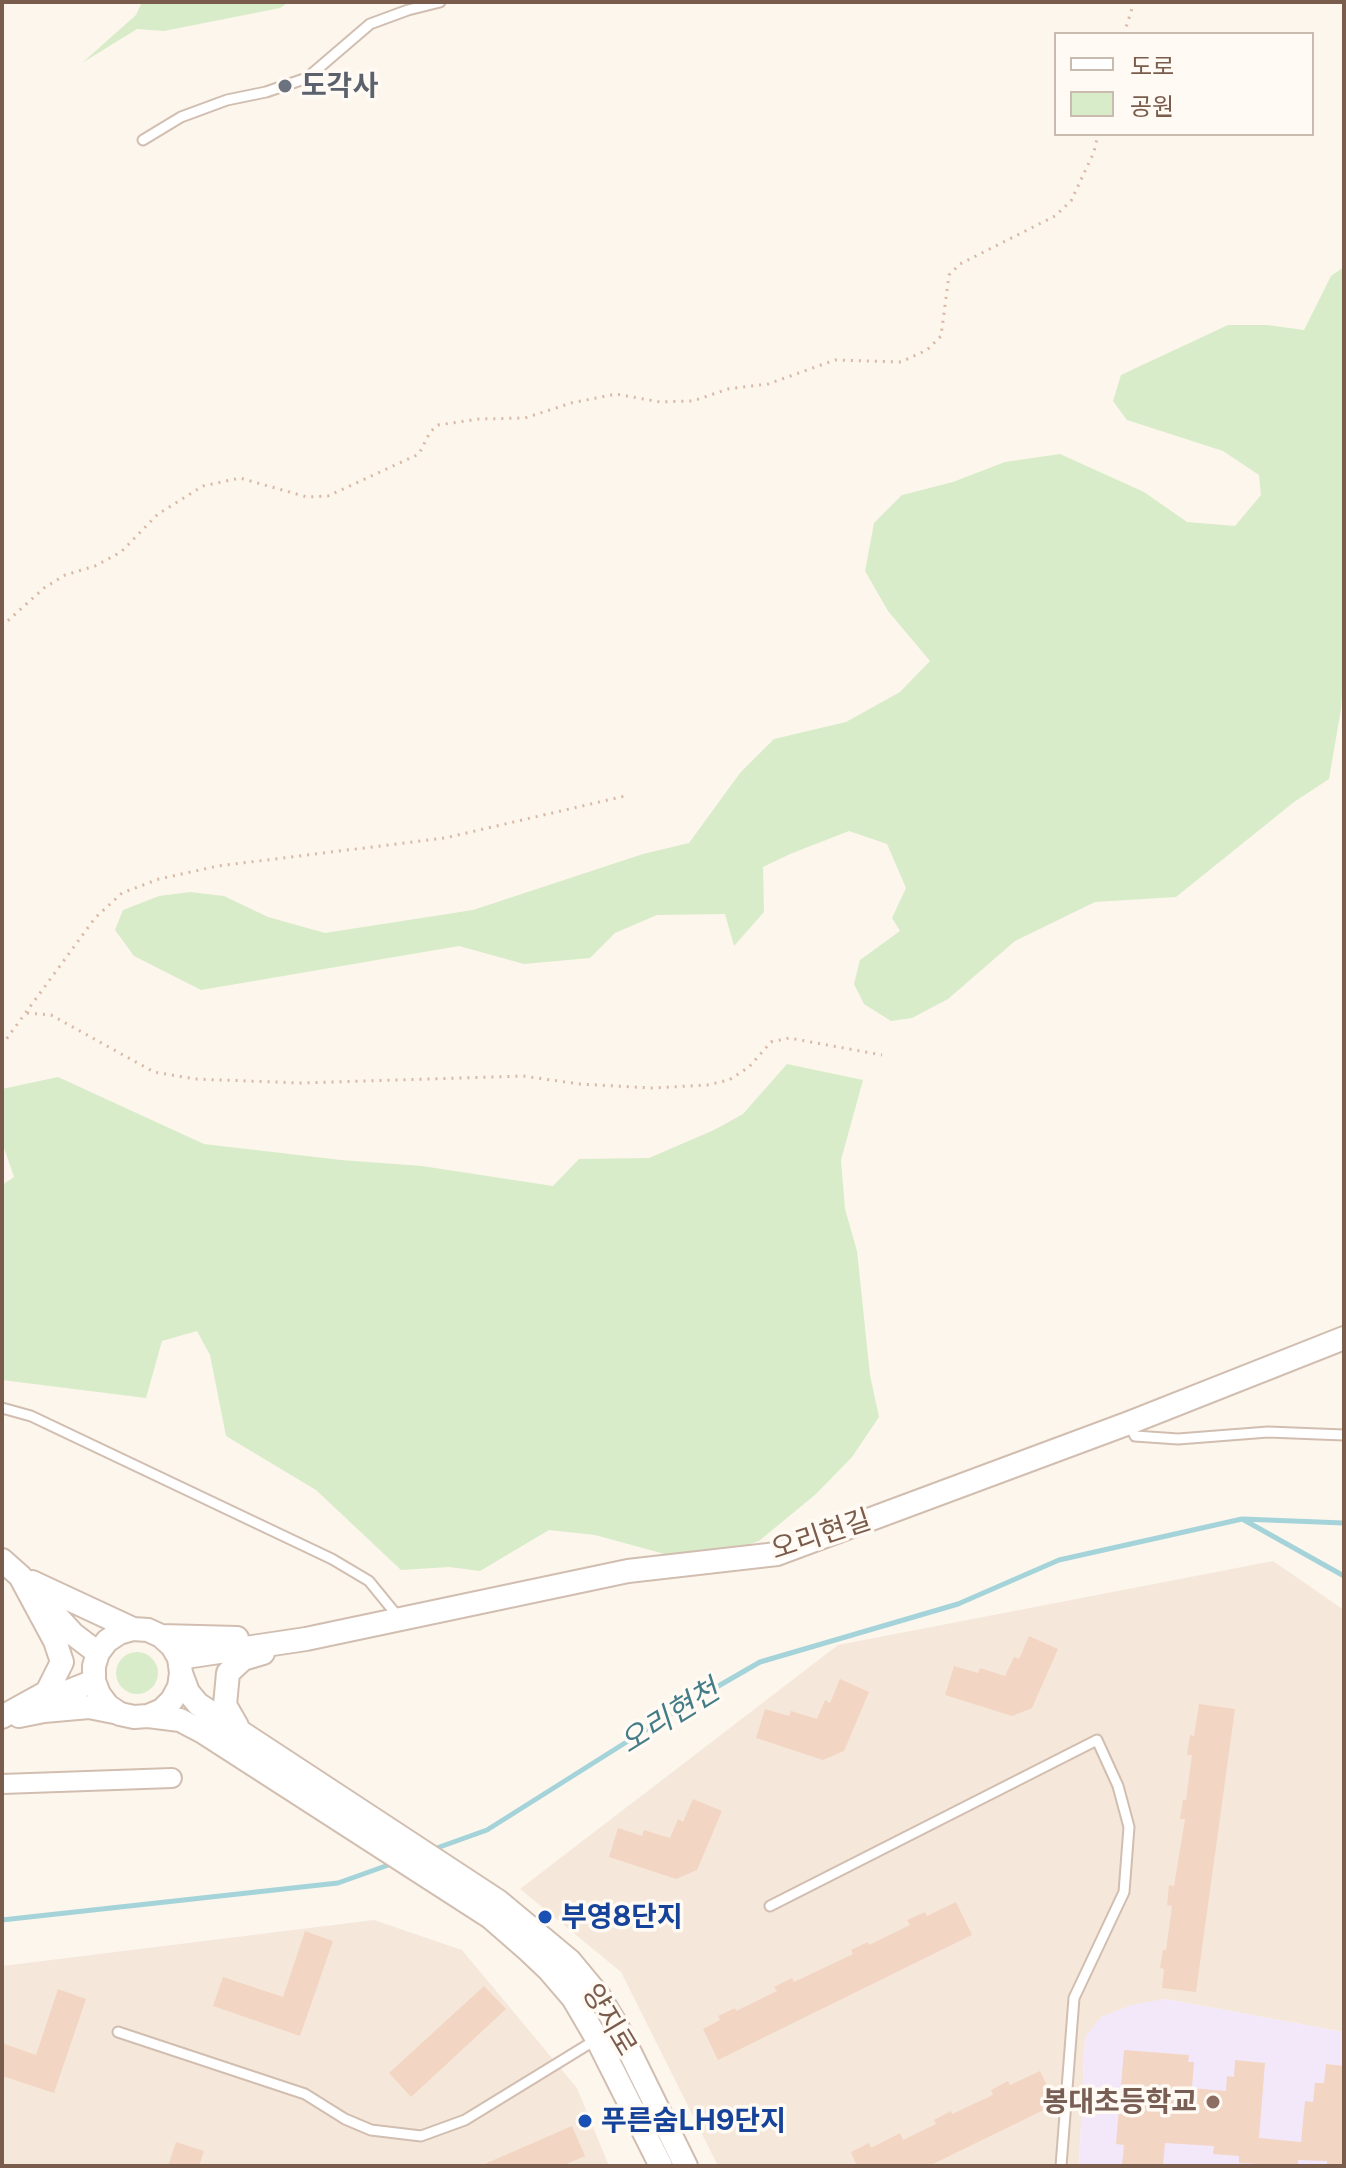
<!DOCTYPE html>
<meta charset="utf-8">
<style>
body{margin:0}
#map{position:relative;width:1346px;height:2168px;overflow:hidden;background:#fdf6ec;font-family:"Public Sans","Noto Sans KR",sans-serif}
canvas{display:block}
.frame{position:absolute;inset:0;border:4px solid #7a5c4d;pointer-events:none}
.legend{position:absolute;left:1054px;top:32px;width:260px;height:104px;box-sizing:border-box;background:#fffaf3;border:2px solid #cabbb1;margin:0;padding:10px 14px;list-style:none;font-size:24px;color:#7a5c4d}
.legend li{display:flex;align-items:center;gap:16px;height:40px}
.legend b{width:40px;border:2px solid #cabbb1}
</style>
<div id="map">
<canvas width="1346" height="2168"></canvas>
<div class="frame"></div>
<ul class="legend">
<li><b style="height:10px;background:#fff"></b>도로</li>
<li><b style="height:22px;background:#d8ecc9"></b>공원</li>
</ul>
</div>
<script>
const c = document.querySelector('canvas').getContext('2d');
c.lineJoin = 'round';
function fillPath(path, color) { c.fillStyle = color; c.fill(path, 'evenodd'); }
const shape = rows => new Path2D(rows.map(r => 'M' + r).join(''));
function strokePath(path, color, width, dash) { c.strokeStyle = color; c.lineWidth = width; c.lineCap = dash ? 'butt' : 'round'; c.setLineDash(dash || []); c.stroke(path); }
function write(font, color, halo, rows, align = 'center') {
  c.font = font + ' "Public Sans","Noto Sans KR",sans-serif'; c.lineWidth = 7; c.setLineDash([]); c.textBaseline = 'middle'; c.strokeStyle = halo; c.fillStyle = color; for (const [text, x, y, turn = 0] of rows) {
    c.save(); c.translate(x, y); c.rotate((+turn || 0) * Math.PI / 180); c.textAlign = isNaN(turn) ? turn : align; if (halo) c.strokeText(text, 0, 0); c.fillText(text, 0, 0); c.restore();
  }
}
fillPath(shape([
 [1273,1561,1344,1610,1344,2032,1165,1999,1085,2037,1079,2166,718,2166,621,1972,520,1889,838,1645],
 [374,1920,462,1950,577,2088,609,2166,2,2166,2,1966]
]), '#f5e8da');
fillPath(shape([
 [1165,1999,1344,2032,1344,2166,1079,2166,1085,2037,1101,2017,1131,2005]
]), '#f3e8fa');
fillPath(shape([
 [142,2,289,2,280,8,164,31,137,29,82,63,136,15],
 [1344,267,1344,656,1341,709,1329,779,1294,802,1176,897,1095,902,1015,941,948,999,912,1018,891,1021,864,1004,854,984,860,960,900,931,892,918,906,888,887,844,849,831,790,854,763,867,764,912,734,946,725,914,657,915,615,933,590,958,524,964,459,946,201,990,134,956,115,930,123,910,159,896,190,892,224,896,268,917,325,933,473,910,643,854,689,843,740,773,774,739,846,722,900,692,930,661,888,611,865,571,874,523,902,495,953,482,1005,462,1060,454,1144,492,1187,522,1235,526,1261,495,1259,475,1223,451,1127,420,1113,401,1121,375,1228,325,1267,325,1304,330,1331,276],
 [787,1064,863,1080,841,1160,845,1209,857,1251,870,1375,879,1417,852,1457,816,1494,759,1541,694,1562,595,1535,549,1530,480,1571,449,1567,401,1570,316,1490,226,1436,210,1355,197,1331,162,1341,146,1398,2,1380,2,1185,14,1177,2,1142,2,1089,58,1077,204,1144,341,1160,422,1166,553,1186,579,1159,649,1158,714,1130,743,1114],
 '116 1673a21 21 0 1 1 42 0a21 21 0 1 1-42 0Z'
]), '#d8ecc9');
strokePath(shape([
 [1244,1520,1344,1576],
 [434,1849,487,1830,682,1707,760,1662,958,1604,1059,1560,1242,1519,1344,1523],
 [2,1920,338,1883,394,1863]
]), '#a5d3da', 5);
fillPath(shape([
 [1029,1636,1058,1649,1032,1708,1012,1716,945,1695,954,1666,978,1673,980,1668,1005,1676,1014,1657,1019,1659],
 [840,1679,869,1692,844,1751,823,1760,756,1738,765,1709,789,1716,791,1711,817,1719,825,1700,830,1703],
 [1199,1704,1235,1709,1196,1992,1162,1988,1164,1969,1160,1968,1163,1950,1166,1950,1172,1906,1167,1905,1169,1885,1174,1886,1185,1819,1180,1819,1183,1800,1186,1800,1192,1755,1187,1755,1190,1735,1194,1736],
 [693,1799,722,1811,697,1870,676,1879,609,1857,618,1828,642,1836,644,1830,670,1838,678,1819,683,1822],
 [956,1902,972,1935,718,2060,703,2029,720,2020,718,2016,735,2008,736,2011,777,1991,774,1987,792,1978,794,1982,853,1954,851,1950,868,1942,869,1945,910,1925,907,1920,925,1912,927,1916],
 [305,1931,333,1941,300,2036,213,2006,223,1977,283,1997],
 [484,1986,506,2009,411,2097,389,2073],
 [58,1989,86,1999,54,2093,2,2076,2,2043,36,2055],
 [1124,2050,1189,2055,1188,2062,1194,2062,1192,2088,1226,2091,1227,2076,1234,2077,1235,2060,1265,2063,1259,2138,1301,2142,1305,2101,1313,2102,1315,2083,1324,2083,1326,2064,1344,2066,1344,2166,1327,2166,1327,2161,1298,2160,1298,2166,1239,2163,1239,2156,1213,2154,1214,2146,1165,2143,1163,2166,1122,2166,1124,2145,1116,2144],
 [1040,2071,1056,2104,929,2166,857,2166,851,2152,869,2143,871,2148,900,2133,903,2140,936,2124,934,2120,951,2111,952,2114,993,2095,991,2090,1008,2081,1010,2085],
 [572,2126,585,2156,562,2166,480,2166],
 [176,2142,204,2151,199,2166,168,2166]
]), '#f3d5c3');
const service = shape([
 [143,140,181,117,227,100,266,92,307,78,370,24,408,10,440,2],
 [2,1408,31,1416,332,1559,369,1581,400,1619],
 [1129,1423,1135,1436,1178,1439,1268,1432,1344,1435],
 [770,1906,1097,1740,1118,1786,1129,1827,1124,1892,1074,1998,1061,2166],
 [118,2032,305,2094,345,2119,371,2130,421,2136,465,2120,597,2039]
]);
const minor = shape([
 [2,1784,172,1778]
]);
const tertiary = shape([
 [2,1560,20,1576,73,1634,98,1653],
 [32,1582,133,1629],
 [161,1636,172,1646,179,1658,181,1673,179,1687,172,1700,162,1710,148,1716,134,1717,120,1714,108,1706,99,1694,94,1681,94,1666,98,1653,107,1641,119,1633,133,1629,148,1630,161,1636,237,1638],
 [179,1658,306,1639,628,1571,777,1554,1129,1423,1344,1338],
 [181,1673,188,1692,198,1704,498,1901,570,1961,599,1996,617,2026,686,2166],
 [37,1704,94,1681],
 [19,1716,44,1711,89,1707,119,1713],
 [148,1716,180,1720,203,1732,490,1917,529,1951,549,1970,573,1998,597,2039,661,2166],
 [2,1717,47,1692,62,1662,55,1641,20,1576],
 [237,1726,225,1705,228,1673,243,1659,263,1653]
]);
strokePath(service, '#d1beb0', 13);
strokePath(minor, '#d1beb0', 22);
strokePath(tertiary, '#d1beb0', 26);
strokePath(shape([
 [1124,34,1134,2],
 [2,626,44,588,65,575,95,566,121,552,158,514,203,486,240,478,307,497,328,496,419,454,430,432,438,425,479,419,525,418,571,403,616,394,660,402,693,401,728,389,768,384,835,360,901,362,927,350,941,336,949,275,960,264,1055,216,1071,201,1094,152,1098,134],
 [27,1013,51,1015,154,1072,195,1079,301,1083,523,1076,580,1084,652,1088,707,1085,729,1080,749,1067,771,1042,789,1038,882,1055],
 [2,1045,95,918,122,893,159,879,218,866,445,838,625,796]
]), '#d9b8a5', 3, [2, 6]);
strokePath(service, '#fff', 9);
strokePath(minor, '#fff', 18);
strokePath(tertiary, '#fff', 22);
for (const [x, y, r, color] of [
 [285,86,8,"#6b7280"],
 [545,1917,8,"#1a4fb4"],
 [1213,2102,8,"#8d6e63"],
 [585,2121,8,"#1a4fb4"]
]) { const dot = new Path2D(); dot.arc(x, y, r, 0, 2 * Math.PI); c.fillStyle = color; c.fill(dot); strokePath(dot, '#fffaf3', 3); }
write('bold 28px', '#5b616d', '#fffaf3', [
 ["도각사",301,86]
], 'left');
write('28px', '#7a5c4d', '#fffaf3', [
 ["오리현길",821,1535,-18],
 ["양지로",609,2020,59]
]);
write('bold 28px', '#164399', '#fffaf3', [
 ["부영8단지",561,1917],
 ["푸른숨LH9단지",601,2121]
], 'left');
write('bold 28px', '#785e54', '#fffaf3', [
 ["봉대초등학교",1197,2102]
], 'right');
write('italic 30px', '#437c86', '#fffaf3', [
 ["오리현천",670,1717,-32]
]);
</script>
